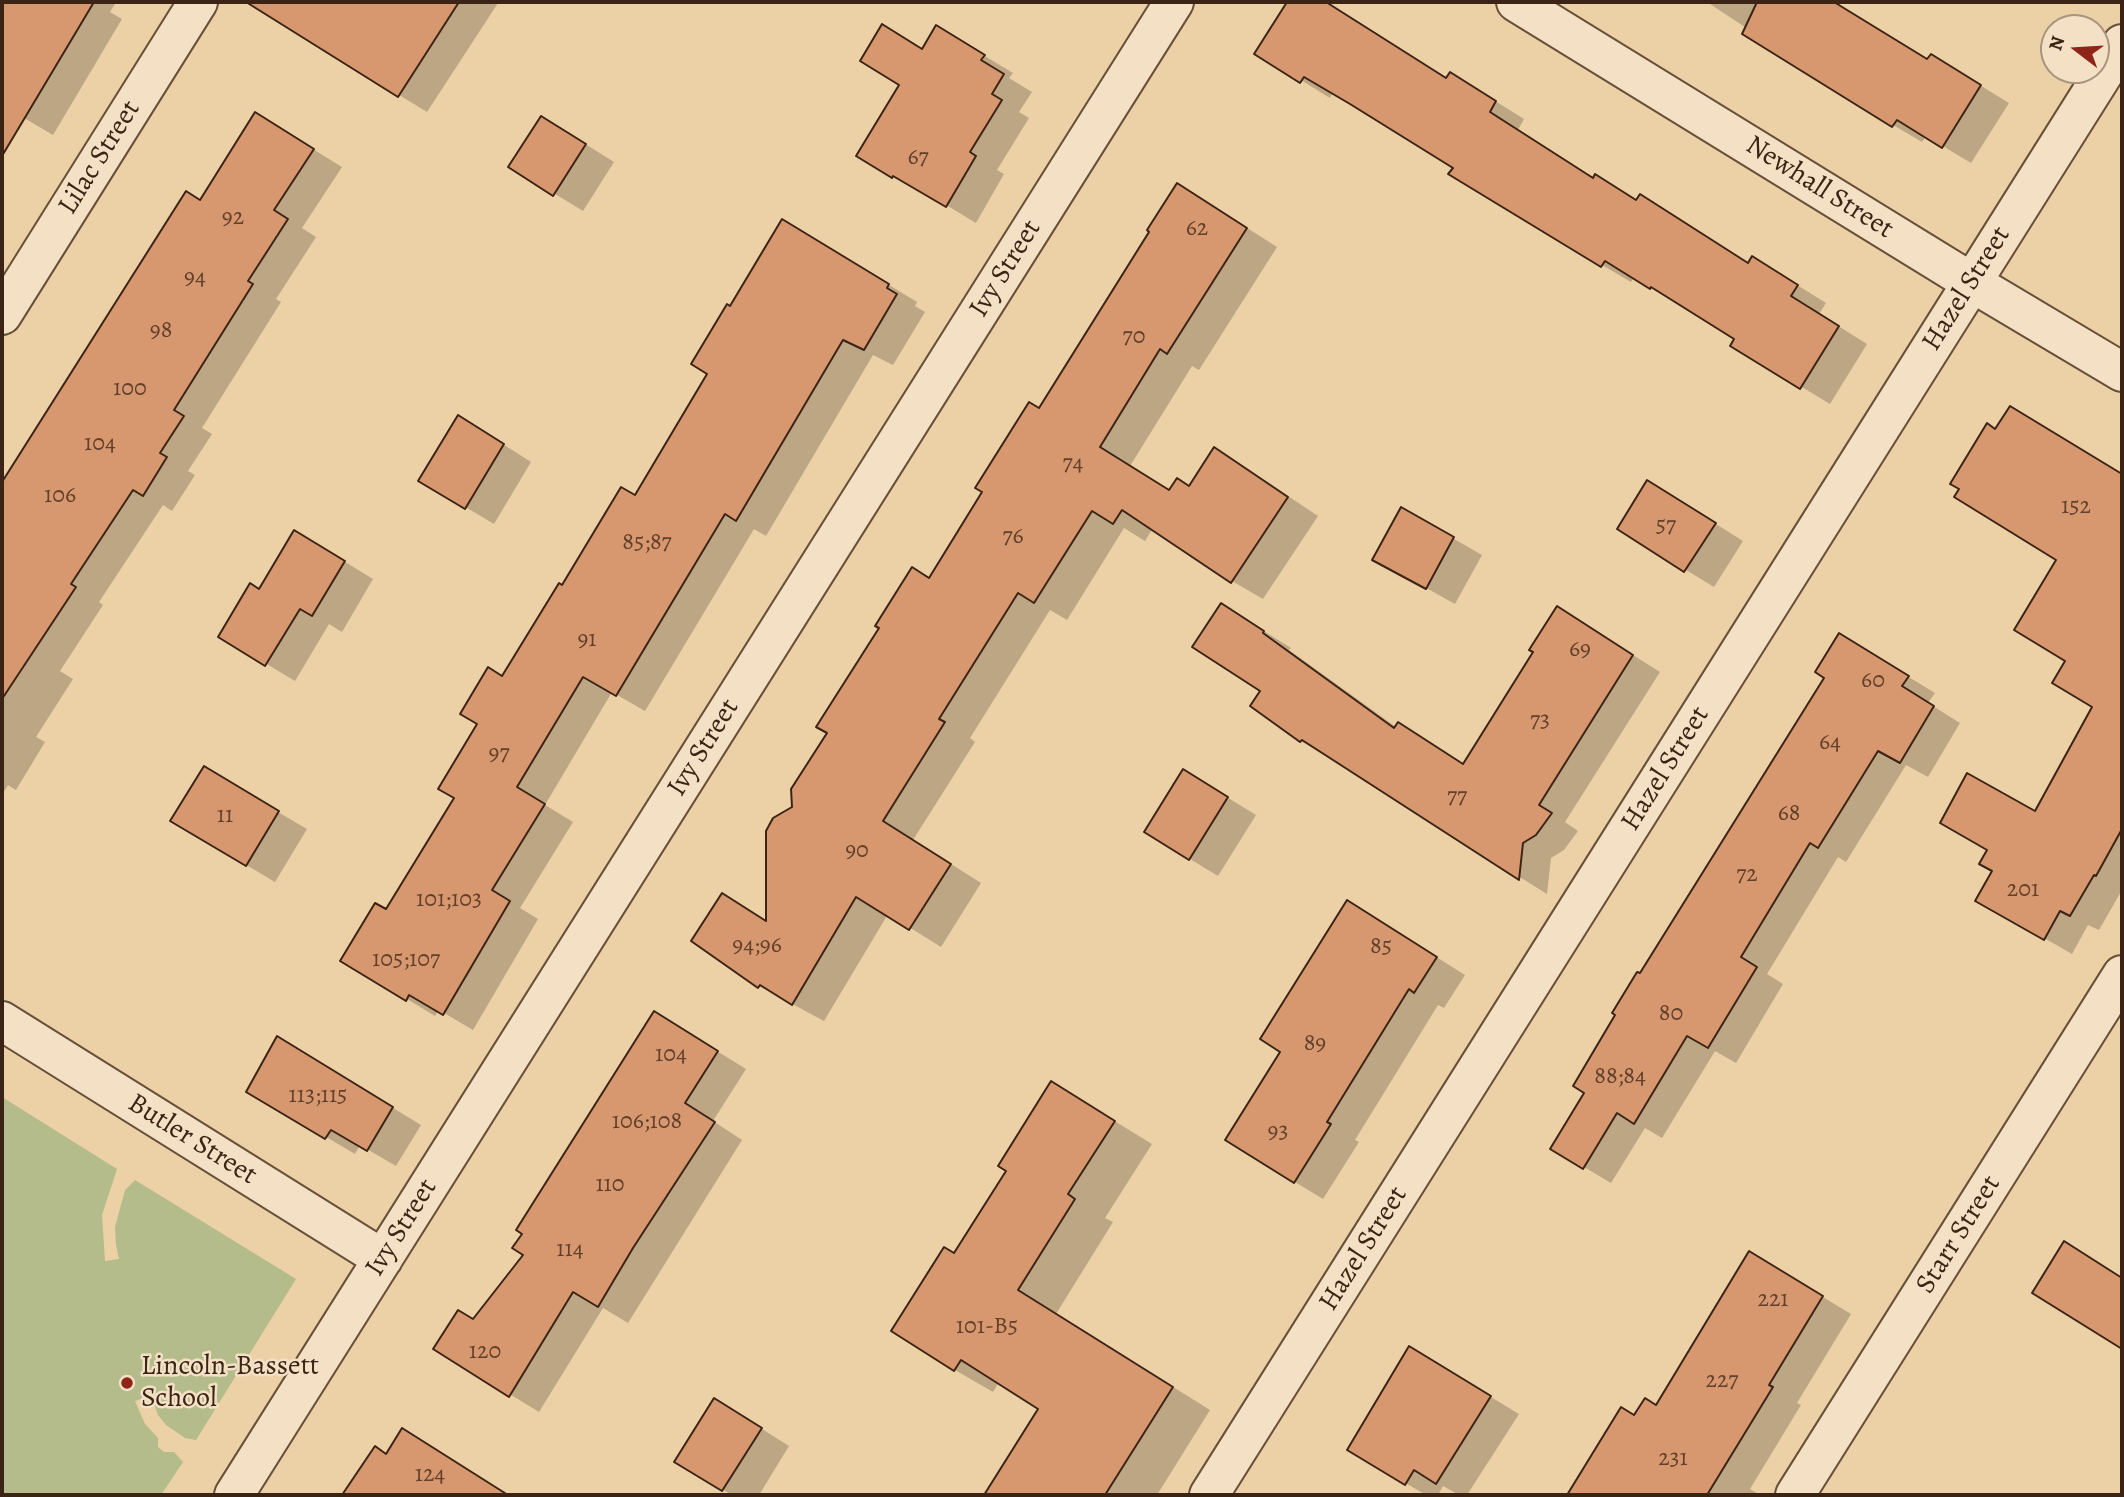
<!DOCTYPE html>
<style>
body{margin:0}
#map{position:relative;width:2124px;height:1497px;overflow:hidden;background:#ecd0a6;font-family:Alegreya,serif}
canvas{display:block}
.frame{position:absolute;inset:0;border:4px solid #3b2415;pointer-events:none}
.north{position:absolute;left:2040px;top:14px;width:70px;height:70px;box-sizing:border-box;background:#f3e0c5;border:2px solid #a9957f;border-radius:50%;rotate:287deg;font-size:19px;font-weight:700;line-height:28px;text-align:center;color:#3b2415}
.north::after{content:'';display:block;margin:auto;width:24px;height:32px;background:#8f2418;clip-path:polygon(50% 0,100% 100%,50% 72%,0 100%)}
</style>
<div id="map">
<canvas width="2124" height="1497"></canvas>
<div class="frame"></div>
<div class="north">N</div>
</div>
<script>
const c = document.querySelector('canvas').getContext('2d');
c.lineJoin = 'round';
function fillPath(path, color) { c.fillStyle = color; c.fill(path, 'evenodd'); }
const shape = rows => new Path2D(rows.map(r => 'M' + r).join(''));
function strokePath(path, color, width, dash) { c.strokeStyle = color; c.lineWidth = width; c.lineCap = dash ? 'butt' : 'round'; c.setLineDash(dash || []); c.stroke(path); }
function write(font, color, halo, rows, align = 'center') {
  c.font = font + ' Alegreya,serif'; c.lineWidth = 5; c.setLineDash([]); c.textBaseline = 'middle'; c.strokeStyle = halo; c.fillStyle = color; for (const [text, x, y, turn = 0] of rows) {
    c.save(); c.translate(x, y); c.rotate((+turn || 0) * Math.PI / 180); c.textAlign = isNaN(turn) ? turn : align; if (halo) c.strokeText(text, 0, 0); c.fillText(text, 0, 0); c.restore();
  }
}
fillPath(shape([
 [2,1097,117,1169,102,1215,105,1261,119,1259,116,1245,115,1227,125,1190,135,1180,296,1279,196,1440,185,1438,166,1425,158,1415,151,1396,135,1401,145,1424,158,1438,158,1447,164,1452,174,1452,183,1462,161,1495,2,1495]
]), '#b3bc8a');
fillPath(shape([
 [2,2,116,2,110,12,122,19,53,135,19,115,2,147],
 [297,2,496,2,498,3,427,112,284,24],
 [1289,2,1311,2,1447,79,1479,91,1524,119,1518,130,1594,179,1749,264,1781,275,1826,303,1819,314,1867,344,1830,404,1732,345,1737,338,1634,277,1631,282,1602,265,1455,167,1333,92,1330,98,1257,53],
 [1707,2,1831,2,1928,61,1960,73,2009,103,1971,163,1926,136,1922,142,1893,125],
 [965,44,1013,73,1009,78,1032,92,1019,112,1029,118,997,170,1004,174,976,223,923,191,922,193,893,176,923,50],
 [256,114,342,167,302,228,316,237,276,299,281,302,202,428,212,434,188,471,195,475,172,511,163,505,99,602,103,605,60,671,73,679,36,737,45,742,16,790,8,785,2,795,2,490,201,201],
 [571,135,614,162,583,211,511,167],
 [1208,203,1277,247,1199,370,1192,366,1130,466,1170,491,1190,488,1215,449,1246,468,1318,516,1263,599,1232,581,1153,528,1145,541,1124,528,1067,620,1050,610,970,738,975,742,913,840,981,883,941,947,888,914,824,1021,759,986,767,922,794,808,930,579,1040,410],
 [812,238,917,302,915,306,925,312,893,365,873,355,766,536,754,529,645,711,612,692,545,805,573,822,520,908,538,919,473,1030,439,1010,435,1016,407,999,387,911,456,798,503,678,562,587,635,497,710,373,731,308],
 [2038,424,2122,475,2122,723,2054,682,2068,660,2059,560,1996,431],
 [487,434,531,462,494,524,420,480],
 [1676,499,1743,541,1714,587,1619,529],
 [1402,509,1482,555,1455,604,1403,575],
 [324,549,373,579,342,632,329,624,295,681,220,636,260,591],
 [1222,605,1291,648,1289,650,1396,727,1464,765,1585,625,1660,672,1565,822,1578,831,1564,850,1551,858,1547,894,1301,741,1262,691],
 [1866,651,1935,693,1928,703,1960,723,1928,777,1906,765,1846,862,1838,857,1767,974,1783,984,1736,1063,1715,1051,1662,1138,1645,1128,1611,1183,1552,1148,1586,1092,1641,976],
 [2084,726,2122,747,2122,890,2099,930,2088,925,2072,954,1978,900,2036,814],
 [204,769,307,829,275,882,172,821],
 [1212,788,1256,815,1218,876,1190,859],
 [1376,919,1465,975,1444,1008,1438,1005,1355,1140,1359,1142,1323,1199,1295,1182],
 [655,1013,746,1069,713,1121,742,1140,628,1323,603,1308,539,1412,436,1349,474,1321,525,1255,524,1233],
 [306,1055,421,1125,396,1166,360,1145,355,1154,248,1091],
 [1090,1106,1152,1144,1105,1218,1113,1222,1056,1314,1210,1410,1157,1495,986,1495,1040,1408,999,1382,993,1392,955,1370,955,1255],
 [1778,1270,1851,1314,1797,1403,1801,1405,1750,1489,1760,1495,1569,1495,1622,1410,1635,1417,1657,1407],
 [1438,1365,1519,1414,1467,1495,1459,1495,1443,1486,1438,1495,1426,1495,1349,1450],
 [743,1417,789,1446,759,1495,732,1495,677,1462],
 [431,1447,508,1495,345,1495,358,1475,387,1455]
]), '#0003');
const building = shape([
 [2,2,94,2,2,156,2,2],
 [246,2,459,2,398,97,246,2],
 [1287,2,1326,2,1446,78,1450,72,1496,101,1490,112,1593,178,1595,174,1636,200,1640,194,1748,263,1752,256,1798,285,1791,296,1839,326,1800,389,1730,346,1734,339,1651,287,1650,289,1605,261,1601,267,1448,174,1453,168,1350,104,1304,77,1300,83,1254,54,1287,2],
 [1757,2,1834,2,1927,59,1931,54,1981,85,1942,148,1897,120,1892,127,1742,34,1757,2],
 [882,24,922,49,936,25,985,55,981,60,1004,74,992,94,1002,100,970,152,976,156,946,207,893,176,892,178,856,156,899,85,860,61,882,24],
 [255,112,314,149,274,210,288,219,248,281,253,284,174,410,184,416,160,453,167,457,143,496,133,490,71,584,76,587,2,699,2,482,186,191,200,200,255,112],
 [541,116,586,144,553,196,508,167,541,116],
 [1177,183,1247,228,1167,354,1160,349,1100,447,1169,490,1177,478,1189,486,1214,447,1288,497,1231,583,1122,510,1113,524,1092,511,1034,603,1018,593,939,719,945,722,883,821,951,864,909,930,856,897,792,1005,760,985,758,988,691,941,722,893,766,921,766,831,773,818,792,807,791,789,827,733,816,727,879,628,875,626,912,567,929,578,982,492,975,488,1029,402,1039,408,1149,232,1147,230,1177,183],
 [782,219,889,284,887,288,897,294,864,350,843,340,736,521,725,514,616,696,583,677,517,787,545,804,492,890,510,901,443,1015,409,995,406,1001,340,961,375,903,386,909,454,798,438,789,477,724,460,714,488,667,502,676,559,583,562,585,621,487,635,495,707,374,691,364,727,304,730,306,782,219],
 [2010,406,2122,474,2122,829,2096,876,2094,875,2070,916,2060,911,2044,940,1975,901,1992,871,1979,864,1987,850,1940,823,1967,773,2035,811,2092,707,2052,683,2065,661,2014,630,2056,560,1954,497,1959,489,1950,484,1987,423,1995,429,2010,406],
 [458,415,504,444,465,509,418,481,458,415],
 [1647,480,1716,523,1684,572,1617,529,1647,480],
 [1401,507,1454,537,1426,589,1372,560,1401,507],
 [294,530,345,561,312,616,300,609,265,666,218,637,250,583,259,589,294,530],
 [1221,603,1264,631,1263,633,1394,728,1398,722,1463,764,1533,652,1529,650,1557,606,1633,655,1539,805,1552,813,1536,835,1523,843,1519,880,1302,740,1300,742,1250,706,1260,691,1192,647,1221,603],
 [1839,633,1909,676,1902,686,1934,706,1900,763,1878,751,1818,848,1810,843,1741,957,1757,967,1708,1048,1687,1036,1634,1124,1617,1113,1583,1169,1550,1149,1584,1093,1573,1086,1615,1015,1612,1013,1637,972,1640,973,1824,678,1815,672,1839,633],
 [204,766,279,811,246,866,170,821,204,766],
 [1183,769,1228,797,1189,860,1144,832,1183,769],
 [1347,900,1437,957,1414,993,1409,989,1327,1122,1331,1124,1294,1183,1225,1140,1280,1052,1260,1039,1347,900],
 [654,1011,718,1051,685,1103,715,1122,633,1248,598,1307,573,1292,509,1397,433,1349,458,1310,473,1319,523,1255,512,1248,522,1234,516,1230,654,1011],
 [277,1036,393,1107,367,1151,331,1130,325,1139,246,1092,277,1036],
 [1051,1081,1115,1121,1068,1194,1075,1199,1018,1290,1173,1387,1105,1495,984,1495,1038,1409,961,1360,954,1371,891,1331,944,1247,954,1253,1006,1171,998,1166,1051,1081],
 [2064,1241,2122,1278,2122,1349,2032,1293,2064,1241],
 [1749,1251,1823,1296,1769,1385,1773,1387,1707,1495,1567,1495,1621,1407,1634,1415,1645,1398,1656,1405,1749,1251],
 [1409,1346,1491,1396,1436,1484,1414,1470,1405,1485,1347,1450,1409,1346],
 [714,1398,762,1428,722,1491,674,1462,714,1398],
 [402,1428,508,1495,342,1495,375,1446,386,1454,402,1428]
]);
fillPath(building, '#d8986f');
strokePath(building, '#3b2415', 2);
const minor = shape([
 [1516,2,1971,282,2122,372],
 [2,315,198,2],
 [2,1021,383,1259],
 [234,1495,1174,2],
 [1209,1495,2122,44],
 [1795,1495,2122,975]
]);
strokePath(minor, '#674f39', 42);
strokePath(minor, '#f3e0c5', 38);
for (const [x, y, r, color] of [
 [127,1383,7,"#8f2418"]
]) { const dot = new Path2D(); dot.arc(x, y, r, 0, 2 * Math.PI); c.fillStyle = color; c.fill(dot); strokePath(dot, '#f3e0c5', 2.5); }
write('24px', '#62412c', null, [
 ["67",918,158],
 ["92",233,218],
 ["62",1197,229],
 ["94",195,278],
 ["98",161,331],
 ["70",1134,337],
 ["100",130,389],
 ["104",100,444],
 ["74",1073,464],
 ["106",60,496],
 ["152",2076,507],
 ["57",1666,526],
 ["76",1013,537],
 ["85;87",647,543],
 ["91",587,640],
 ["69",1580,650],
 ["60",1873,681],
 ["73",1540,721],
 ["64",1830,743],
 ["97",499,754],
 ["77",1457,797],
 ["68",1789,814],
 ["11",225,816],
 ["90",857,851],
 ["72",1747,875],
 ["201",2023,890],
 ["101;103",449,900],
 ["94;96",757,946],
 ["85",1381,947],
 ["105;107",406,960],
 ["80",1671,1014],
 ["89",1315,1044],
 ["104",671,1055],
 ["88;84",1620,1077],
 ["113;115",318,1096],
 ["106;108",647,1122],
 ["93",1278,1132],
 ["110",610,1185],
 ["114",570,1250],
 ["221",1773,1300],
 ["101-B5",987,1327],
 ["120",485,1352],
 ["227",1722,1381],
 ["231",1673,1459],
 ["124",430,1475]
]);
write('28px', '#3b2415', '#f3e0c5', [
 ["Lilac Street",100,158,-58],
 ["Newhall Street",1819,188,32],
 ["Ivy Street",1006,269,-58],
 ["Hazel Street",1967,289,-58],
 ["Ivy Street",704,748,-58],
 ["Hazel Street",1666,769,-58],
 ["Butler Street",192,1140,32],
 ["Ivy Street",402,1228,-58],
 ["Starr Street",1959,1235,-58],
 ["Hazel Street",1364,1249,-58]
]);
write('28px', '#3b2415', '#f3e0c5', [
 ["Lincoln-Bassett",141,1367],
 ["School",141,1399]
], 'left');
</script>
